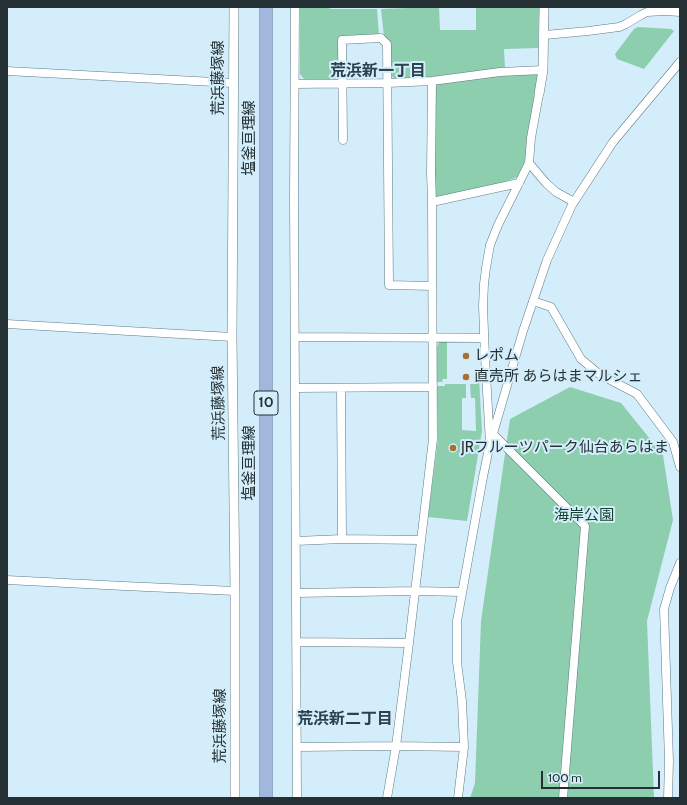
<!DOCTYPE html>
<meta charset="utf-8">
<style>
body{margin:0}
#map{position:relative;width:687px;height:805px;overflow:hidden;background:#d3eefa;font-family:Cabin,sans-serif}
canvas{display:block}
.frame{position:absolute;inset:0;border:8px solid #253034;pointer-events:none}
.scale{position:absolute;left:541px;top:771px;width:119px;height:18px;box-sizing:border-box;border:2px solid #253034;border-top:0;padding-left:5px;font-size:12px;line-height:14px;white-space:nowrap;color:#253034;-webkit-text-stroke:3px #d3eefa;paint-order:stroke}
</style>
<div id="map">
<canvas width="687" height="805"></canvas>
<div class="frame"></div>
<div class="scale">100 m</div>
</div>
<script>
const c = document.querySelector('canvas').getContext('2d');
c.lineJoin = 'round';
function fillPath(path, color) { c.fillStyle = color; c.fill(path, 'evenodd'); }
const shape = rows => new Path2D(rows.map(r => 'M' + r).join(''));
function strokePath(path, color, width, dash) { c.strokeStyle = color; c.lineWidth = width; c.lineCap = dash ? 'butt' : 'round'; c.setLineDash(dash || []); c.stroke(path); }
function write(font, color, halo, rows, align = 'center') {
  c.font = font + ' Cabin,"Noto Sans JP",sans-serif'; c.lineWidth = 4; c.setLineDash([]); c.textBaseline = 'middle'; c.strokeStyle = halo; c.fillStyle = color; for (const [text, x, y, turn = 0] of rows) {
    c.save(); c.translate(x, y); c.rotate((+turn || 0) * Math.PI / 180); c.textAlign = isNaN(turn) ? turn : align; if (halo) c.strokeText(text, 0, 0); c.fillText(text, 0, 0); c.restore();
  }
}
fillPath(shape([
 [300,7,326,7,331,9,377,9,379,36,339,37,339,75,335,79,304,79,300,74],
 [439,7,440,30,476,30,476,7,539,7,538,48,504,49,505,69,449,76,395,79,390,75,384,36,381,9],
 [638,27,671,29,674,31,644,69,617,59,615,54,634,29],
 [535,73,538,75,526,158,518,177,501,183,438,199,433,195,433,86,436,82],
 [441,341,447,341,447,379,443,379,442,382,437,382,437,348,438,344],
 [476,379,479,379,482,431,467,521,428,517,438,439,437,386,445,386,445,384,466,384,466,398,462,398,462,430,476,431,475,398,471,398,470,384,476,384],
 [570,387,621,403,663,455,673,520,647,621,654,798,470,798,475,783,481,621,510,419]
]), '#8ccead');
const minor = shape([
 [295,7,294,199,297,798],
 [545,35,588,31,619,27,626,24,641,15,647,12,665,11,680,12],
 [7,71,233,83],
 [295,84,388,83,432,81,500,72,543,70],
 [343,140,342,40,381,38,387,44,389,285,432,286],
 [529,163,546,183,556,192,574,202],
 [432,202,519,183],
 [533,301,551,307,581,359,599,374,637,394,673,442,680,467],
 [7,324,232,337],
 [296,337,484,338],
 [296,388,433,387],
 [341,388,342,539],
 [493,434,585,526,563,798],
 [492,437,523,331,547,260,572,205,613,142,680,62],
 [296,541,342,539,420,540],
 [7,580,124,586,235,591],
 [296,593,415,591,462,592],
 [296,642,409,643],
 [297,747,396,746,464,747],
 [387,798,396,746,409,643,433,439,432,202,431,173,432,81],
 [458,798,464,747,462,701,457,662,457,621,483,477,490,443,485,357,483,306,484,284,486,268,490,245,498,225,529,163,531,138,539,94],
 [668,798,669,761,664,609,670,588,680,563]
]);
const tertiary = shape([
 [234,7,232,337,235,591,235,798],
 [539,94,543,70,544,7]
]);
const primary = shape([
 [266,7,266,798]
]);
strokePath(minor, '#607984', 9);
strokePath(tertiary, '#607984', 10);
strokePath(primary, '#4d6992', 13);
strokePath(minor, '#fff', 8);
strokePath(tertiary, '#fff', 9);
strokePath(primary, '#a1b7dc', 12);
for (const [x, y, r, color] of [
 [466,356,4,"#aa6f30"],
 [466,377,4,"#aa6f30"],
 [453,448,4,"#aa6f30"]
]) { const dot = new Path2D(); dot.arc(x, y, r, 0, 2 * Math.PI); c.fillStyle = color; c.fill(dot); strokePath(dot, '#d3eefa', 1.5); }
for (const [x, y, w] of [
 [266,403,24]
]) { const box = new Path2D(); box.roundRect(x - w / 2, y - 12, w, 24, 3); c.fillStyle = '#d3eefa'; c.fill(box); strokePath(box, '#253034', 1); }
write('bold 14px', '#253034', null, [
 ["10",266,403]
]);
write('15px', '#253034', '#d3eefa', [
 ["荒浜藤塚線",219,78,-90],
 ["塩釜亘理線",250,138,-90],
 ["荒浜藤塚線",219,403,-91],
 ["塩釜亘理線",250,463,-90],
 ["荒浜藤塚線",221,726,-90]
]);
write('15px', '#253034', '#d3eefa', [
 ["レポム",474,356],
 ["直売所 あらはまマルシェ",474,377],
 ["JRフルーツパーク仙台あらはま",461,448]
], 'left');
write('15px', '#14402d', '#d3eefa', [
 ["海岸公園",584,516]
]);
write('bold 16px', '#2b424c', '#d3eefa', [
 ["荒浜新一丁目",378,71],
 ["荒浜新二丁目",345,719]
]);
</script>
